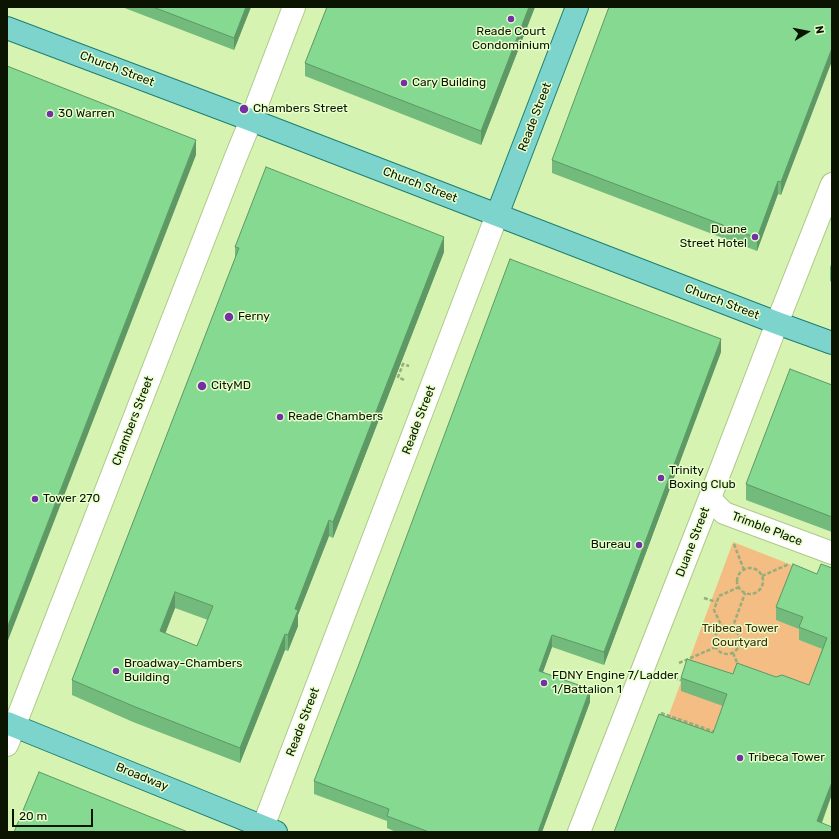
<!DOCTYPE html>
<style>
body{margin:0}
#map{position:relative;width:839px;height:839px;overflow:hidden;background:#d6f3b1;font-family:Rubik,sans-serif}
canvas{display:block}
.frame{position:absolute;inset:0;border:8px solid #0b1400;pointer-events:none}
.north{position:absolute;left:787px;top:12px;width:40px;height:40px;-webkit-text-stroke:3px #e7ffca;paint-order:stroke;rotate:80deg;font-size:11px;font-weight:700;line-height:16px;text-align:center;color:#0b1400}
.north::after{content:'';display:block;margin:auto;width:14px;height:18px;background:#0b1400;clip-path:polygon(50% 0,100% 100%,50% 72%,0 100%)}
.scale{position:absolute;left:12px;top:809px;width:81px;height:18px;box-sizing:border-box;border:2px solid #0b1400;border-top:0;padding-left:5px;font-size:12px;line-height:14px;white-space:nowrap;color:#0b1400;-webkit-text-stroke:3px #e7ffca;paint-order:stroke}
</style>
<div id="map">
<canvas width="839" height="839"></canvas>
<div class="frame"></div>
<div class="north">N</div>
<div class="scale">20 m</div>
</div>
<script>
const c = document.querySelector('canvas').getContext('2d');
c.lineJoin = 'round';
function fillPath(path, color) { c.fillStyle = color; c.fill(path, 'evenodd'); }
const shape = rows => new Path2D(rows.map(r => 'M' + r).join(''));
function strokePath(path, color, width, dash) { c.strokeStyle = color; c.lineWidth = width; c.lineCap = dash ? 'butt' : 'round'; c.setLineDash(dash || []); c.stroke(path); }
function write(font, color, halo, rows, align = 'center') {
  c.font = font + ' Rubik,sans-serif'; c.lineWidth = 3; c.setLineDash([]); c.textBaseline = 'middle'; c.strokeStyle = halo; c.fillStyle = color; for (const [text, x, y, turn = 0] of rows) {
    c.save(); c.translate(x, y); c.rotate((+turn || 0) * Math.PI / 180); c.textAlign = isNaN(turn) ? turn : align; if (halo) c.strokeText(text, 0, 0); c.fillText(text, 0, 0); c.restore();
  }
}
fillPath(shape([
 [733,542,797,567,803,630,799,640,827,651,809,698,713,746,664,728]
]), '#f3bd84');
const minor = shape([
 [711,495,713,502,724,513,832,553],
 [7,745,235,159,251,120,294,7],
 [261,832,497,215],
 [579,832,711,495,777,323,832,184]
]);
const major = shape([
 [7,28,251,120,777,323,832,343],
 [497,215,577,7],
 [7,723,276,832]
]);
strokePath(minor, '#aec989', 24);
strokePath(major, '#1d7e70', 24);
strokePath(shape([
 [404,380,398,377,403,364,409,366],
 [734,544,744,570],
 '737 581a13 13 0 1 1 26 0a13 13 0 1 1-26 0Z',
 [762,576,789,564],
 [704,598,716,602],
 '714 641a13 13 0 1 1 26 0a13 13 0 1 1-26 0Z',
 [723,629,714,610,719,596,739,587],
 [732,629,745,593],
 [733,653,738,665],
 [679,663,716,647],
 [674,678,683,681],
 [661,713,715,732]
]), '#97ae7a', 2.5, [4, 2]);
strokePath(minor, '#fff', 22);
strokePath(major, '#7dd4cd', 22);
fillPath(shape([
 [122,7,251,7,234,50],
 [327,7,535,7,481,145,305,76,305,63],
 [832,7,781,195,778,194,757,251,552,173,552,160],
 [235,247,444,252,333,538,329,536,298,615,298,626,288,651,285,650,240,763,133,722,72,695,72,680,235,259],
 [175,608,208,620,197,646,165,634],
 [832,262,832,282,830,281,830,267],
 [721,352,604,665,552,647,543,672,590,702,542,832,396,832,387,828,387,821,314,794,314,781],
 [832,385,832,532,746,500,746,484],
 [832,568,832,794,822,823,832,832,713,733,723,706,681,691,681,678,733,674,776,677,809,685,822,649,799,640,799,629,776,620,776,607,817,574]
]), '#72bb7c');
fillPath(shape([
 [246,7,251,7,234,50,234,38],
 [529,7,535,7,481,145,481,131],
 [832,48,832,61,781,195,781,182],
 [196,140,196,155,7,643,7,628],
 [778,181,778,194,757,251,757,238],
 [444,237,444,252,333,538,333,522],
 [721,339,721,352,604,665,604,652],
 [329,520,329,536,298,615,298,626,288,651,288,635,295,609],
 [175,592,175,608,160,647,160,631],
 [285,634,285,650,240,763,240,748],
 [552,635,552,647,539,683,539,671],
 [590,689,590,702,542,832,538,832],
 [832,782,832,794,818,832,817,821]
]), '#5d9865');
const building = shape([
 [153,7,246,7,234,38,153,7],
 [327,7,529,7,481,131,305,63,327,7],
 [609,7,832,7,832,48,781,182,778,181,757,238,552,160,609,7],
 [7,66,196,140,7,628,7,66],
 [266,167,444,237,333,522,329,520,295,609,298,610,288,635,285,634,240,748,133,706,72,680,239,248,235,247,266,167],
 [175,592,213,606,197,646,160,631,175,592],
 [510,259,721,339,604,652,552,635,539,671,590,689,538,832,429,832,387,816,389,809,314,781,359,664,510,259],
 [790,369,832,385,832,517,746,484,790,369],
 [793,564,817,574,821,564,832,568,832,782,817,821,832,827,832,832,614,832,659,714,713,733,727,694,681,678,687,659,733,674,737,663,776,677,782,675,809,685,827,638,799,627,803,617,776,607,793,564],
 [39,772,188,832,14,832,39,772]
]);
fillPath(building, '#85d990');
strokePath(building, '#5d9865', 1);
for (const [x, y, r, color] of [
 [511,19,4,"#7431a5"],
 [404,83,4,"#7431a5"],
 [244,109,5,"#7431a5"],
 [50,114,4,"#7431a5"],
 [755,237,4,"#7431a5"],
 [229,317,5,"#7431a5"],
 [202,386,5,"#7431a5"],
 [280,417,4,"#7431a5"],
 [661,478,4,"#7431a5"],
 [35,499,4,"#7431a5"],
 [639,545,4,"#7431a5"],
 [116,671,4,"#7431a5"],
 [544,683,4,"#7431a5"],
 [740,758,4,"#7431a5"]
]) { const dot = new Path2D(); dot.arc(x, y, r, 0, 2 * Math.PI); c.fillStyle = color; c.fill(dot); strokePath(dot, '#e7ffca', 1.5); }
write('12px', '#0b1400', '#e7ffca', [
 ["Reade Court",511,32,"center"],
 ["Condominium",511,46,"center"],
 ["Cary Building",412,83],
 ["Chambers Street",253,109],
 ["30 Warren",58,114],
 ["Duane",747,230,"right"],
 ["Street Hotel",747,244,"right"],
 ["Ferny",238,317],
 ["CityMD",211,386],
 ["Reade Chambers",288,417],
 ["Trinity",669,471],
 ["Boxing Club",669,485],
 ["Tower 270",43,499],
 ["Bureau",631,545,"right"],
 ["Broadway-Chambers",124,664],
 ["Building",124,678],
 ["FDNY Engine 7/Ladder",552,676],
 ["1/Battalion 1",552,690],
 ["Tribeca Tower",748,758]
], 'left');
write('12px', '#0b1400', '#e7ffca', [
 ["Church Street",117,69,21],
 ["Reade Street",535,117,-69],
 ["Church Street",420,185,21],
 ["Church Street",722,302,21],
 ["Reade Street",419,420,-69],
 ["Chambers Street",133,421,-69],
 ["Trimble Place",767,529,21],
 ["Duane Street",693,542,-69],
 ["Reade Street",303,722,-69],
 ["Broadway",142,777,22]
]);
write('12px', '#462a05', '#e7ffca', [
 ["Tribeca Tower",740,629],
 ["Courtyard",740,643]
]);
</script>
